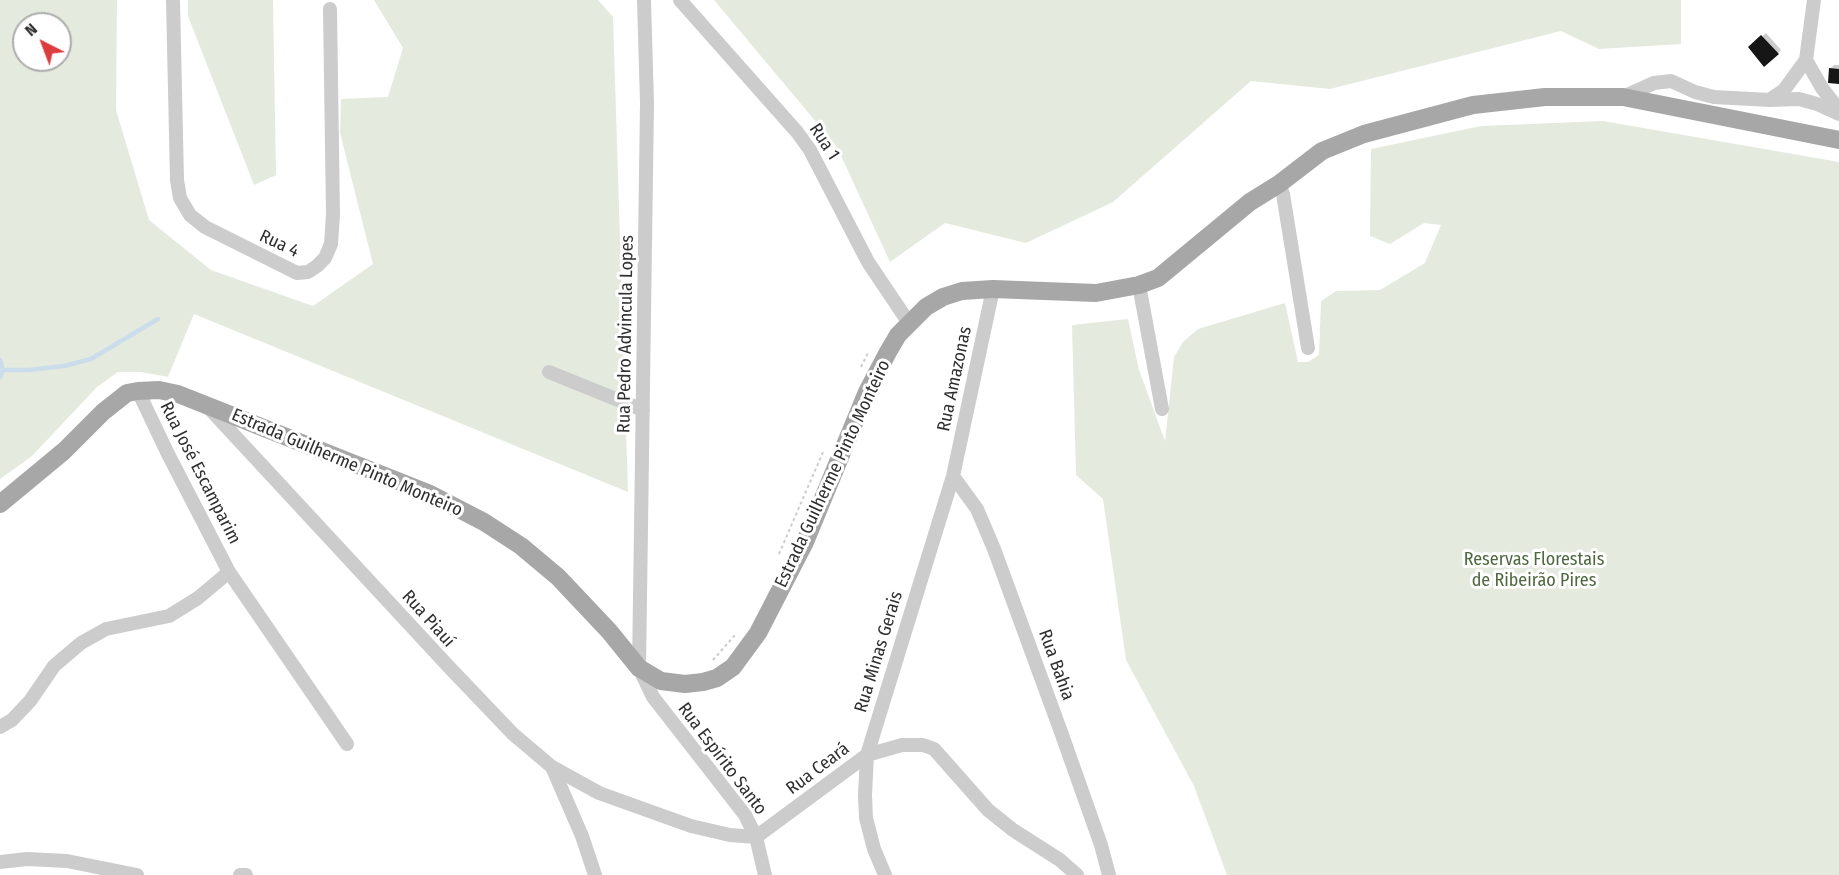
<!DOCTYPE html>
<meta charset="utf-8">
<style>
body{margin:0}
#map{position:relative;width:1839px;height:875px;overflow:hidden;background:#fff;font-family:"Fira Sans Condensed",sans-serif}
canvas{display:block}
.north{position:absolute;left:12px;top:12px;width:60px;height:60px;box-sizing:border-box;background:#fff;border:2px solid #acacac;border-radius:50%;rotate:318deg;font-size:16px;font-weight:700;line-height:24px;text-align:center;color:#2f2f2f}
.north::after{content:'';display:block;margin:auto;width:21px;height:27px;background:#db3c3d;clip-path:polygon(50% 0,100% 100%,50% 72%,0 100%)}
</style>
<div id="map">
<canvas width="1839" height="875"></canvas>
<div class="north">N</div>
</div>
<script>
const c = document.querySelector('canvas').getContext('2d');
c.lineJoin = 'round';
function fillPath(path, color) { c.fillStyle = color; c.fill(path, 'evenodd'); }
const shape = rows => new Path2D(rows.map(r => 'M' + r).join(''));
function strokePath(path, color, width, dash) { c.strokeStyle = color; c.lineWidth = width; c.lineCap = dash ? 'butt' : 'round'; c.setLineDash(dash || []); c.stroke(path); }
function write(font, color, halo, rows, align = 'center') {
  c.font = font + ' "Fira Sans Condensed",sans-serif'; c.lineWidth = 6; c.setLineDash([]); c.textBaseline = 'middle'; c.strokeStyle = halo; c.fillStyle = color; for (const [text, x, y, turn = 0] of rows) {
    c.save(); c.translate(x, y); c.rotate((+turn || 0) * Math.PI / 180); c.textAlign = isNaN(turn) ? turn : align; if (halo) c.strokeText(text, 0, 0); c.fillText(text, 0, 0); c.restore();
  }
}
fillPath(shape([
 [0,0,117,0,116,110,149,220,211,270,313,306,373,264,340,133,341,99,388,97,403,48,374,0,598,0,613,17,628,492,194,314,168,377,141,372,118,372,97,387,32,456,0,479],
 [24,24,60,24,60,60,24,60],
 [188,0,273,0,276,175,254,185,188,16],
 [714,0,1681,0,1681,44,1599,49,1561,31,1330,89,1251,81,1113,202,1026,243,945,223,890,262,837,147],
 [1603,121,1839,162,1839,875,1227,875,1194,786,1126,660,1103,499,1076,475,1072,325,1128,319,1139,370,1165,441,1174,357,1183,342,1198,329,1285,303,1298,362,1308,362,1319,355,1321,301,1336,291,1380,290,1425,263,1441,225,1424,223,1390,244,1370,236,1371,149,1481,126]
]), '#e4ebde');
fillPath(shape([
 [1766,33,1781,50,1778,53,1750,47],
 [1834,65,1839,65,1839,83,1831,68]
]), '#0003');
strokePath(shape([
 [0,360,3,370],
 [0,377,3,370,29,370,64,366,91,359,158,319]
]), '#cbdcea', 4.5);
fillPath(shape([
 [1761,35,1779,54,1764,67,1748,47],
 [1829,68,1839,69,1839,84,1828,83]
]), '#161616');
strokePath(shape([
 [861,367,868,353],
 [779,554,823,452],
 [713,660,735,635]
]), '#ccc', 2, [3, 3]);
strokePath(shape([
 [173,0,177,180,180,198,190,215,205,227,297,273,308,272,317,266,325,258,331,244,333,215,330,9],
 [644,0,647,103,639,668,653,697,745,815,756,837,765,875],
 [680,0,797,132,810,150,868,262,909,323],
 [1806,60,1822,88,1839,110],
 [1623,97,1654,83,1671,81,1695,92,1714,97,1770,100,1799,99,1817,104,1839,114],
 [1771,99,1784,90,1806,60,1814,0],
 [1279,184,1283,194,1308,348],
 [1139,285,1162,409],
 [549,372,643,410],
 [138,391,167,452,229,572,347,744],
 [208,407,449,667,513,734,552,767,582,836,595,875],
 [953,476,977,509,994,549,1061,732,1101,845,1109,875],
 [0,727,12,720,30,701,54,666,81,643,106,629,169,616,198,598,229,572],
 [552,767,599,793,691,826,730,835,756,837,867,755,902,745,923,745,934,749,988,810,1013,830,1060,860,1077,875],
 [0,862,27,859,67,861,137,875],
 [240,875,246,875],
 [885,875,874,849,866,818,865,795,867,755,953,476,993,289]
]), '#ccc', 14);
strokePath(shape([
 [0,504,64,451,103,412,127,393,138,391,159,390,178,394,428,493,484,522,521,546,558,577,609,631,639,668,661,681,685,684,703,682,717,678,733,667,758,633,805,542,867,392,888,352,898,335,926,307,943,297,962,291,993,289,1096,293,1139,285,1158,278,1250,202,1279,184,1322,151,1364,134,1473,105,1545,97,1623,97,1839,140]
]), '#a7a7a7', 18);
write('18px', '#2f2f2f', '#fff', [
 ["Rua 1",824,142,57],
 ["Rua 4",279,244,25],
 ["Rua Pedro Advincula Lopes",626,334,-89],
 ["Rua Amazonas",955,379,-78],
 ["Estrada Guilherme Pinto Monteiro",347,463,23],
 ["Rua José Escamparim",200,473,63],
 ["Estrada Guilherme Pinto Monteiro",833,474,-65],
 ["Rua Piauí",428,619,48],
 ["Rua Minas Gerais",879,652,-73],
 ["Rua Bahia",1056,665,70],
 ["Rua Espírito Santo",722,759,53],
 ["Rua Ceará",818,769,-37]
]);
write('18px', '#4f683f', '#fff', [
 ["Reservas Florestais",1534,560],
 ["de Ribeirão Pires",1534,581]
]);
</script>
